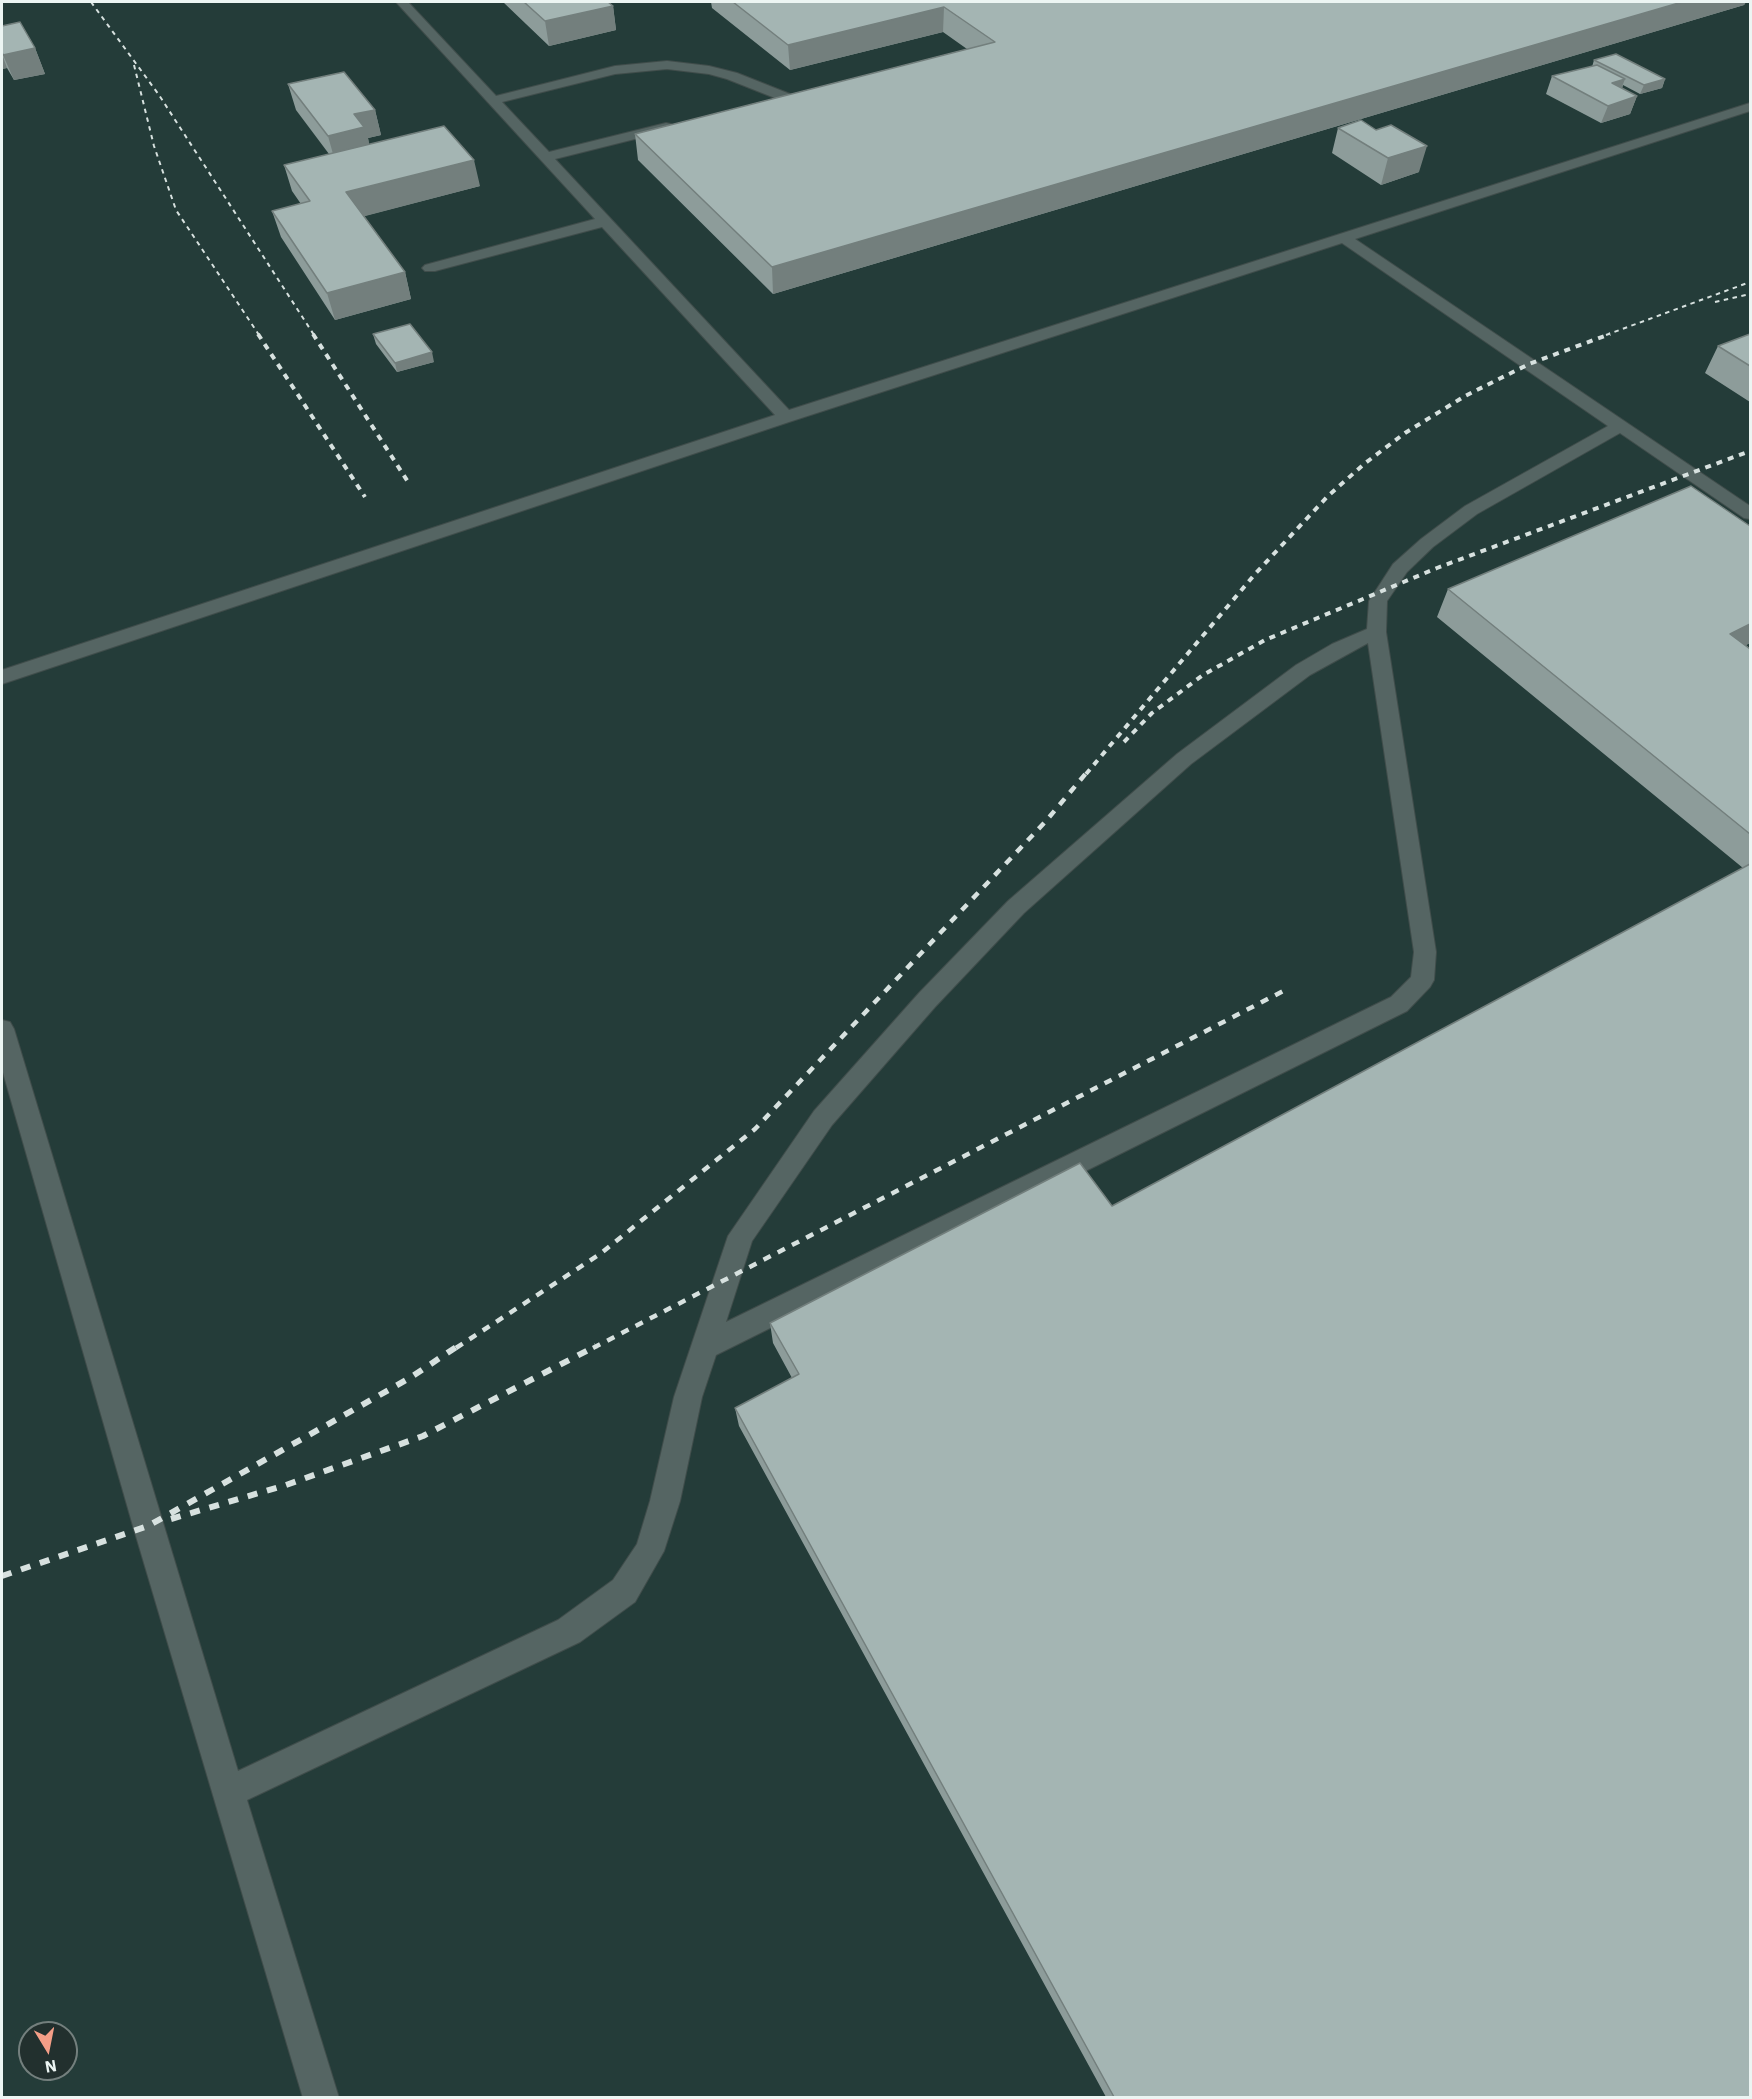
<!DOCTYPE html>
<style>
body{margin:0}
#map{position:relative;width:1752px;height:2099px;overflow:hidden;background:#22302e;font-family:"IBM Plex Sans",sans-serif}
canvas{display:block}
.frame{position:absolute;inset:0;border:3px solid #ecf5f3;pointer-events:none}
.north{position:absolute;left:18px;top:2021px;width:60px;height:60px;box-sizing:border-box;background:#22302e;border:2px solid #737f7d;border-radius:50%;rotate:170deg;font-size:16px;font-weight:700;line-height:24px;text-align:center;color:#ecf5f3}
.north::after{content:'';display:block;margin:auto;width:21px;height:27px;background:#f49e87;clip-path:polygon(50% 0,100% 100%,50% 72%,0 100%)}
</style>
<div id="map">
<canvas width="1752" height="2099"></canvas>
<div class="frame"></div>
<div class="north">N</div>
</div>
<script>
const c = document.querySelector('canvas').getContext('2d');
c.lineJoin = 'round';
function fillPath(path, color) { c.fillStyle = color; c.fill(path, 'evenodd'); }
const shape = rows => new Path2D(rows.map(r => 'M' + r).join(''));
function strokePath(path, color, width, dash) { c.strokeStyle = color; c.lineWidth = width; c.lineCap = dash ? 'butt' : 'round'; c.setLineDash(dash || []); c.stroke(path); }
fillPath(shape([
 [2,2,1750,2,1750,2097,2,2098],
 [30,2033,66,2033,66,2069,30,2069]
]), '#243c39');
const service = shape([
 [396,2,408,2,496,96,615,66,667,61,709,66,737,73,790,94,813,113,815,116,813,119,803,119,780,100,727,79,709,74,667,69,615,74,502,102,549,152,666,123,671,124,673,127,671,130,555,159,789,410,1750,103,1750,111,1355,239,1750,506,1750,519,1744,518,1620,433,1477,514,1433,547,1407,572,1387,601,1386,632,1436,952,1434,980,1430,987,1407,1011,716,1355,702,1397,680,1501,664,1551,635,1602,580,1642,247,1800,339,2098,303,2098,133,1526,2,1069,2,1020,10,1022,14,1029,238,1771,558,1620,613,1580,637,1544,650,1501,674,1397,728,1236,814,1111,919,993,1008,901,1177,754,1296,665,1332,644,1367,629,1369,601,1393,564,1421,539,1465,506,1608,426,1342,243,792,421,2,684,2,670,775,415,602,227,435,271,425,271,422,268,425,265,595,219,396,2],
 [1368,643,1414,952,1411,977,1391,997,726,1322,752,1241,832,1125,935,1007,1024,913,1191,764,1310,675,1368,643]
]);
strokePath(service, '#404d4b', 2);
fillPath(service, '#556563');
strokePath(shape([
 [91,2,159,95,314,335],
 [134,65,154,146,176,210,259,335],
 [1715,302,1750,294],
 [1606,335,1750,282]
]), '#d7e1df', 2, [4.5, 4.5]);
strokePath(shape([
 [258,334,365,497],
 [313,334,410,485],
 [1124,742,1152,713,1203,675,1265,640,1437,568,1750,451],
 [1086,774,1255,574,1327,497,1364,464,1405,433,1465,396,1529,364,1610,334]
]), '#d7e1df', 4, [6, 6]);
strokePath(shape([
 [456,1348,600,1254,755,1129,1046,821,1087,772],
 [593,1348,1289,988]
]), '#d7e1df', 4.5, [8, 8]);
strokePath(shape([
 [171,1519,286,1485,423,1436,596,1346],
 [2,1576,148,1526,408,1379,458,1346]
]), '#d7e1df', 6, [10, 10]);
fillPath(shape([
 [503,2,608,2,613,6,616,30,549,46],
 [711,2,1746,2,1744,5,773,294,638,160,635,134,967,49,943,32,790,70,712,8],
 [2,26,35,48,45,74,14,80,7,68,2,69],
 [1594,60,1665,79,1662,88,1640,94,1623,85,1622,89,1637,96,1630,114,1601,123,1546,94,1552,76,1592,67],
 [288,84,375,110,381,135,368,138,369,145,480,186,364,216,405,272,411,299,335,320,281,237,272,211,301,204,292,191,284,165,329,154,296,110],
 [1338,128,1419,172,1381,185,1332,153],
 [373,334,434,362,397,372,376,344],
 [1750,334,1750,402,1705,373,1718,346],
 [1750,526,1750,643,1746,645,1750,649,1750,2097,1106,2097,739,1426,735,1408,792,1378,773,1343,770,1323,1112,1206,1743,868,1437,617,1448,589]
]), '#8d9c9a');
fillPath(shape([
 [1682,2,1746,2,1744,5,773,294,772,267],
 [613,6,616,30,549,46,545,21],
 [944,7,943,32,790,70,788,45],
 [35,48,45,74,14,80,3,55],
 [2,54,7,68,2,69],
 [1625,79,1618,97,1612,83],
 [1665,79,1662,88,1640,94,1644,85],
 [1637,96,1630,114,1601,123,1608,106],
 [375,110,381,135,368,138,371,153,335,161,328,136,354,114],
 [1427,146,1419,172,1381,185,1388,158],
 [474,160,480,186,354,219,346,192],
 [405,272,411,299,335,320,327,293],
 [432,352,434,362,397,372,395,363],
 [1750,624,1750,643,1714,661,1730,634]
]), '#737f7d');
const building = shape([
 [524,2,608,2,613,6,545,21,524,2],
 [733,2,1682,2,772,267,635,134,995,42,944,7,788,45,733,2],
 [20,22,35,48,3,55,2,52,2,26,20,22],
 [1616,54,1665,79,1644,85,1594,60,1616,54],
 [1597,65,1625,79,1612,83,1637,96,1608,106,1552,76,1597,65],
 [344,72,375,110,354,114,364,127,328,136,288,84,344,72],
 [1361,120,1376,130,1391,125,1427,146,1388,158,1338,128,1361,120],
 [444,126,474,160,346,192,405,272,327,293,272,211,310,201,284,165,444,126],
 [410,324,432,352,395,363,373,334,410,324],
 [1750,334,1750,366,1718,346,1750,334],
 [1691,486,1750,526,1750,624,1730,634,1750,649,1750,834,1448,589,1691,486],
 [1750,864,1750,2097,1114,2097,735,1408,799,1374,770,1323,1080,1163,1112,1206,1750,864]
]);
fillPath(building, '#a4b5b3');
strokePath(building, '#737f7d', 1.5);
</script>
